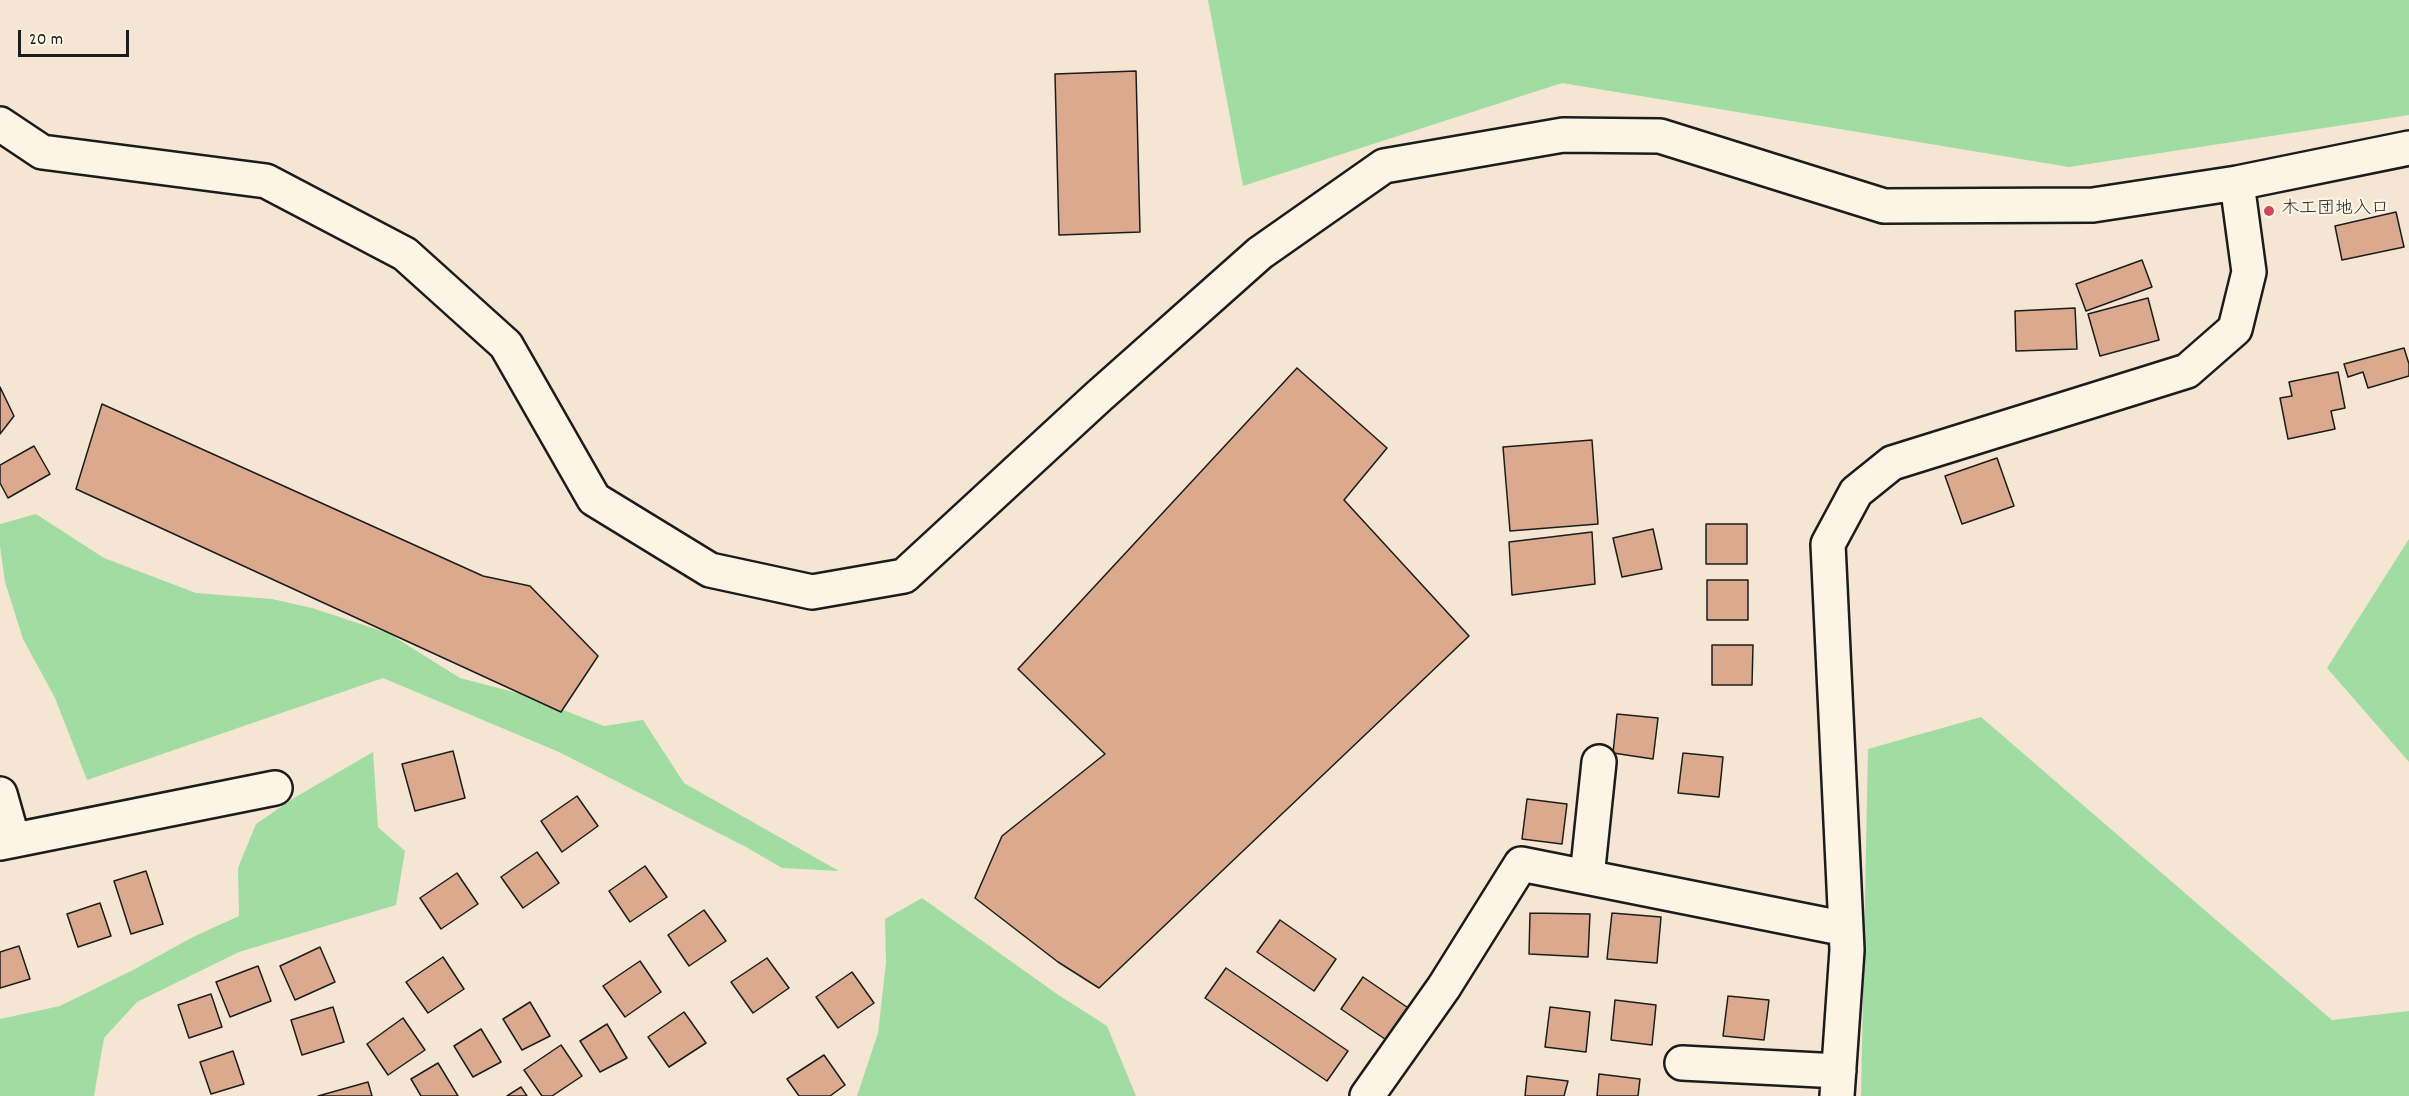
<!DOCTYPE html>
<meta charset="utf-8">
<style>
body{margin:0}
#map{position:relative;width:2409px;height:1096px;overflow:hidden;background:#f5e6d4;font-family:Dekko,sans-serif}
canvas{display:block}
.scale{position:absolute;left:18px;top:30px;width:111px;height:27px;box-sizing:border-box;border:3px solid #1c1c1c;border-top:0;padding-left:8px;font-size:18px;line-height:21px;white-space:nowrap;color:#1c1c1c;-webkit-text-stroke:4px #fcf5e5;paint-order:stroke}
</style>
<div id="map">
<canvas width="2409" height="1096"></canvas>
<div class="scale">20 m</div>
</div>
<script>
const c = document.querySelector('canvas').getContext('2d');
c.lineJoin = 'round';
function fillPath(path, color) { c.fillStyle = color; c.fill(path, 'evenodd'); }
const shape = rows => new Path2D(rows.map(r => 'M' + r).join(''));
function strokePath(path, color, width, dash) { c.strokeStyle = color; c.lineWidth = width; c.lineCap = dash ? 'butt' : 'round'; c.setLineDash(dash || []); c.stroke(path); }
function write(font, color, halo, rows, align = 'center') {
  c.font = font + ' Dekko,"Klee One",sans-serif'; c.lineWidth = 4.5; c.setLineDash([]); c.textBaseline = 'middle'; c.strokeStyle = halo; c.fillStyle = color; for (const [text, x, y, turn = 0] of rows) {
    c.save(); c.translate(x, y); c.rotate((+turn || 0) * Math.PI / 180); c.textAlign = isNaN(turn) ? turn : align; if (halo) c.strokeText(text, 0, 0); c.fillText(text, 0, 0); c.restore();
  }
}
fillPath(shape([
 [1208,0,2409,0,2409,115,2069,167,1562,83,1243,186],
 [36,514,104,558,196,593,272,599,312,608,388,633,460,678,525,695,604,726,643,720,684,783,839,871,782,868,746,847,559,752,383,678,87,780,55,698,23,639,5,582,0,546,0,524],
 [2409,539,2409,762,2327,668],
 [1981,717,2332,1020,2409,1011,2409,1096,1861,1096,1868,749],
 [373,752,378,827,405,851,396,905,239,952,137,1002,104,1038,94,1096,0,1096,0,1019,60,1006,133,970,193,937,239,916,238,868,256,824,294,798],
 [922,898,1057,994,1107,1026,1136,1096,857,1096,878,1033,886,963,885,919]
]), '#a1dca3');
const building = shape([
 [1136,71,1140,232,1059,235,1055,74,1136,71],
 [2396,212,2404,247,2342,260,2335,226,2396,212],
 [2142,260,2152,287,2086,311,2076,284,2142,260],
 [2148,298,2159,340,2100,356,2088,314,2148,298],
 [2075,308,2077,349,2016,351,2015,311,2075,308],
 [2404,348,2409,364,2409,376,2368,388,2363,372,2348,377,2344,364,2404,348],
 [1297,368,1387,448,1344,500,1469,636,1099,988,1058,962,975,898,1002,836,1105,754,1018,669,1297,368],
 [2338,372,2345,408,2331,411,2335,429,2288,439,2280,398,2292,396,2289,382,2338,372],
 [0,387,14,416,0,434,0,387],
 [102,404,483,576,530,586,598,656,561,712,76,489,102,404],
 [1592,440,1598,524,1510,531,1503,447,1592,440],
 [34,446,50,474,8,498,0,483,0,465,34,446],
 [1997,458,2014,506,1962,524,1945,476,1997,458],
 [1706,524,1747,524,1747,564,1706,564,1706,524],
 [1653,529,1662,569,1622,577,1613,538,1653,529],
 [1592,532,1595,584,1512,595,1509,542,1592,532],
 [1707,580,1748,580,1748,620,1707,620,1707,580],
 [1712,645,1753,645,1752,685,1712,685,1712,645],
 [1617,714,1658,718,1653,759,1613,753,1617,714],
 [453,751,465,798,415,811,402,764,453,751],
 [1683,753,1723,757,1719,797,1678,793,1683,753],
 [577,796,598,826,562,852,541,821,577,796],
 [1527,799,1567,804,1562,844,1522,839,1527,799],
 [537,852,559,883,523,908,501,877,537,852],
 [645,866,667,897,630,922,609,891,645,866],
 [146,871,163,924,131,934,114,881,146,871],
 [457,873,478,904,441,929,420,898,457,873],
 [100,903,111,936,78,947,67,914,100,903],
 [704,910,726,941,689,966,668,935,704,910],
 [1530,913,1590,914,1588,957,1529,954,1530,913],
 [1612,913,1661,917,1657,963,1607,959,1612,913],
 [1280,920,1336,959,1314,991,1257,952,1280,920],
 [19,946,30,979,0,988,0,952,19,946],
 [320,947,335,982,295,1000,280,966,320,947],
 [443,957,464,989,428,1013,406,982,443,957],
 [767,958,789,988,753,1013,731,982,767,958],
 [640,961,661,992,625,1017,603,986,640,961],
 [258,966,271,1001,230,1017,216,982,258,966],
 [1226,968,1348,1051,1327,1081,1205,998,1226,968],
 [852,972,874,1003,838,1028,816,997,852,972],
 [1363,977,1420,1016,1398,1048,1341,1009,1363,977],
 [211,994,222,1027,189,1038,178,1005,211,994],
 [1728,996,1769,1000,1764,1040,1723,1036,1728,996],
 [1615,1000,1656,1005,1652,1045,1611,1040,1615,1000],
 [530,1002,550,1036,522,1050,503,1019,530,1002],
 [333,1007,344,1042,302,1055,291,1020,333,1007],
 [1550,1007,1590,1012,1586,1052,1545,1047,1550,1007],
 [684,1012,706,1043,669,1067,648,1037,684,1012],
 [403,1018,425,1050,388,1075,367,1044,403,1018],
 [607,1024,627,1058,600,1072,580,1041,607,1024],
 [481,1029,501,1062,473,1077,454,1046,481,1029],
 [561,1045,582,1076,552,1096,542,1096,524,1070,561,1045],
 [233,1051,244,1084,211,1094,200,1062,233,1051],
 [824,1055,845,1085,830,1096,799,1096,787,1079,824,1055],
 [438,1063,458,1096,421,1096,411,1079,438,1063],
 [1599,1074,1640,1079,1638,1096,1597,1096,1599,1074],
 [1527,1076,1568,1081,1564,1096,1525,1096,1527,1076],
 [368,1082,372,1096,318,1096,368,1082],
 [521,1087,527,1096,507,1096,521,1087]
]);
fillPath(building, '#dbaa8e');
strokePath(building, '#1c1c1c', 1.5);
const minor = shape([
 [0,124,42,152,266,181,405,254,506,345,594,499,710,570,812,592,904,576,1098,397,1260,253,1384,166,1563,135,1660,136,1884,206,2093,205,2237,183,2409,148],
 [0,794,13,840],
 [0,843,275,788],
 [1587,877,1599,762],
 [1682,1063,1839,1071],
 [1367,1096,1444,987,1521,864,1846,929],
 [1837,1096,1847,950,1828,544,1856,492,1892,463,2187,371,2235,329,2249,272,2237,183]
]);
strokePath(minor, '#1c1c1c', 38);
strokePath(minor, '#fcf5e5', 33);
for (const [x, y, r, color] of [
 [2269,211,6,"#d1495b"]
]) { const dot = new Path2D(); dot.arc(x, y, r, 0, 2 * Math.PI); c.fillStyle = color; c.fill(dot); strokePath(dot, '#fcf5e5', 2); }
write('18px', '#1c1c1c', '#fcf5e5', [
 ["木工団地入口",2281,211]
], 'left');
</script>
